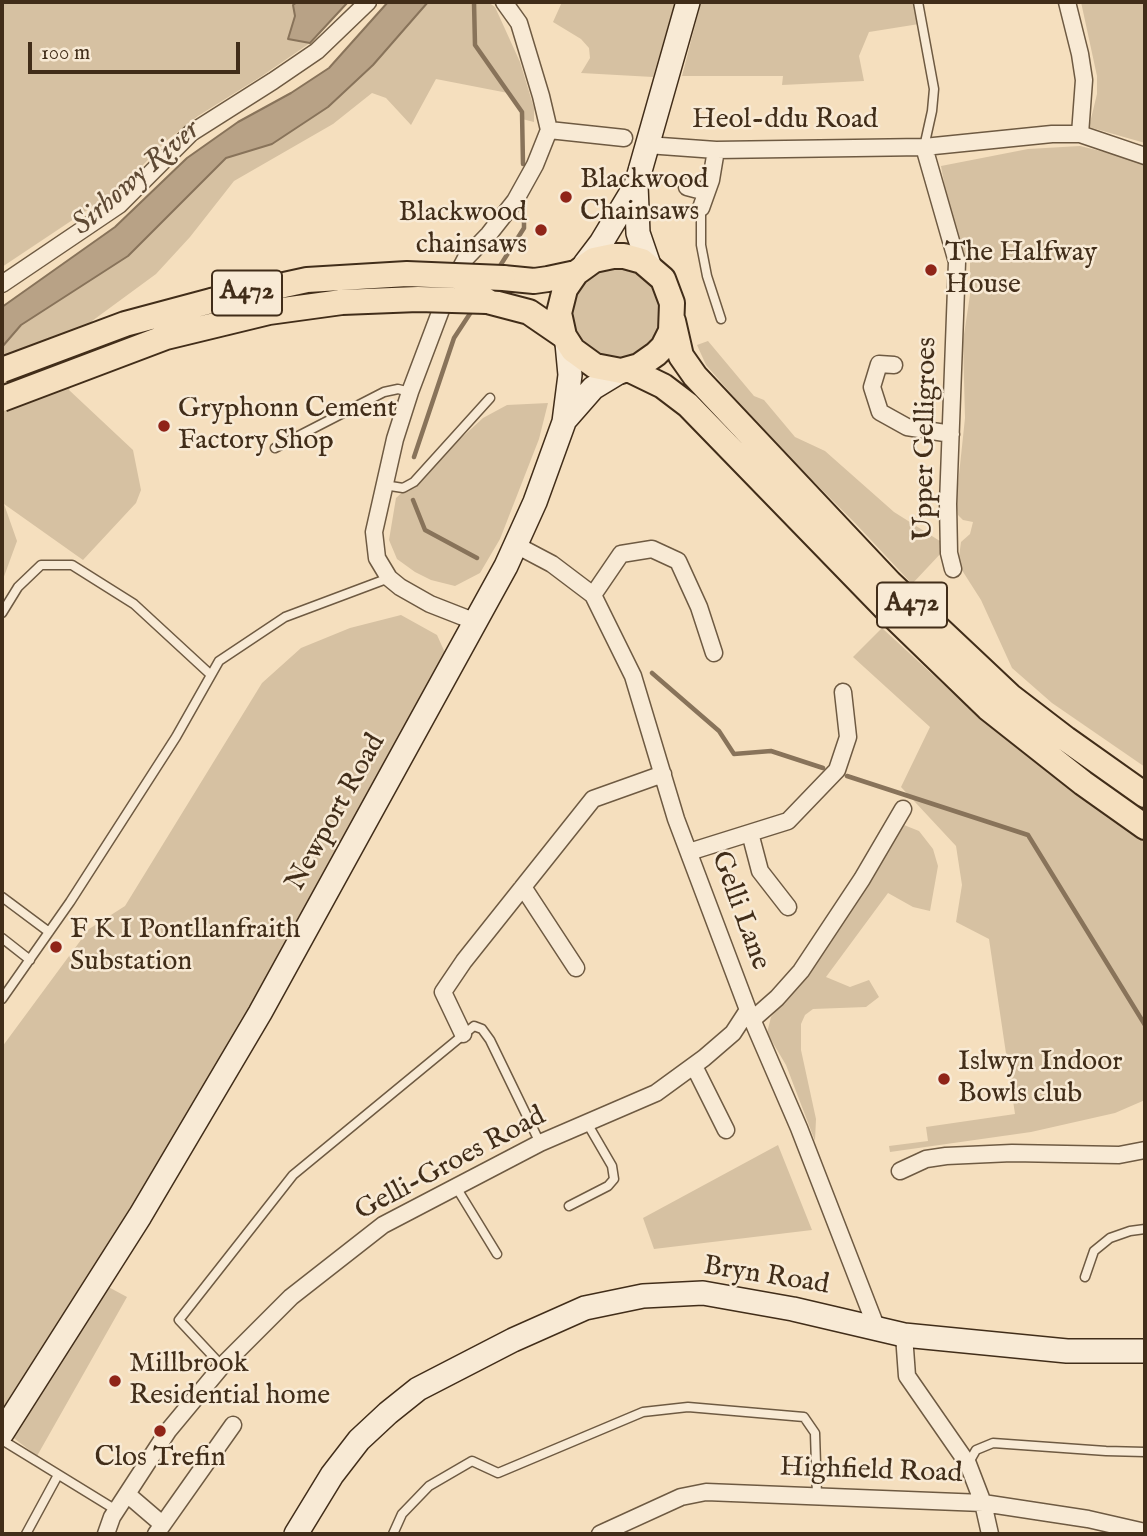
<!DOCTYPE html>
<style>
body{margin:0}
#map{position:relative;width:1147px;height:1536px;overflow:hidden;background:#f5dfbe;font-family:"IM FELL English",serif}
canvas{display:block}
.frame{position:absolute;inset:0;border:4px solid #412d19;pointer-events:none}
.scale{position:absolute;left:28px;top:42px;width:212px;height:32px;box-sizing:border-box;border:4px solid #412d19;border-top:0;padding-left:9px;font-size:21px;line-height:24px;white-space:nowrap;color:#412d19;-webkit-text-stroke:5px #f8ead5;paint-order:stroke}
</style>
<div id="map">
<canvas width="1147" height="1536"></canvas>
<div class="frame"></div>
<div class="scale">100 m</div>
</div>
<script>
const c = document.querySelector('canvas').getContext('2d');
c.lineJoin = 'round';
function fillPath(path, color) { c.fillStyle = color; c.fill(path, 'evenodd'); }
const shape = rows => new Path2D(rows.map(r => 'M' + r).join(''));
function strokePath(path, color, width, dash) { c.strokeStyle = color; c.lineWidth = width; c.lineCap = dash ? 'butt' : 'round'; c.setLineDash(dash || []); c.stroke(path); }
function write(font, color, halo, rows, align = 'center') {
  c.font = font + ' "IM FELL English",serif'; c.lineWidth = 5; c.setLineDash([]); c.textBaseline = 'middle'; c.strokeStyle = halo; c.fillStyle = color; for (const [text, x, y, turn = 0] of rows) {
    c.save(); c.translate(x, y); c.rotate((+turn || 0) * Math.PI / 180); c.textAlign = isNaN(turn) ? turn : align; if (halo) c.strokeText(text, 0, 0); c.fillText(text, 0, 0); c.restore();
  }
}
fillPath(shape([
 [2,2,297,2,293,5,295,16,288,39,310,43,262,76,198,116,165,142,122,187,2,267],
 [428,2,488,2,495,7,520,62,534,108,534,122,522,119,522,112,508,93,436,79,411,125,386,98,372,93,333,124,234,181,190,237,156,274,92,321,69,390,133,450,141,490,136,503,83,560,4,504,17,541,2,582,2,347,21,325,128,256,226,158,272,144,373,65],
 [562,2,675,2,653,77,581,73,590,58,589,48,581,39,553,22],
 [701,2,913,2,919,24,869,32,859,56,864,81,782,85,783,76,682,76],
 [1081,2,1145,2,1145,143,1089,127,1097,94,1097,76],
 [1080,146,1117,155,1145,165,1145,767,1052,703,1012,668,981,600,958,564,961,542,970,534,973,522,963,520,958,515,956,503,965,418,963,341,970,295,970,262,959,248,952,226,941,166,1028,149],
 '573 313a44 44 0 1 1 88 0a44 44 0 1 1-88 0Z',
 [708,341,754,396,764,400,795,437,825,451,894,512,943,543,943,551,912,584,855,523,768,436,706,365,697,345],
 [548,403,539,439,500,539,480,573,455,586,431,580,415,572,397,559,389,540,396,498,483,418,507,405],
 [401,615,437,635,446,655,166,1160,88,1276,127,1297,37,1456,2,1429,2,1047,89,929,125,906,262,683,301,648,350,628],
 [882,628,957,697,1016,747,1095,805,1145,838,1145,1100,1115,1113,1031,1132,890,1152,889,1146,928,1141,926,1127,1015,1114,989,939,956,922,962,885,956,846,901,787,930,727,853,657],
 [904,825,919,831,933,849,938,866,930,911,913,907,888,893,826,977,850,987,869,980,879,997,866,1007,813,1009,805,1015,801,1024,801,1050,816,1119,815,1141,786,1065,767,1033,771,1017,801,981],
 [778,1145,812,1230,654,1249,643,1218]
]), '#d6c1a2');
const water = shape([
 [297,2,348,2,310,43,288,39,295,16,293,5,297,2],
 [388,2,428,2,373,65,328,107,272,144,226,158,128,256,21,325,2,347,2,307,115,227,187,158,238,122,291,93,329,68,388,2]
]);
fillPath(water, '#b8a286');
strokePath(water, '#88735a', 2);
strokePath(shape([
 [474,2,475,45,522,112,523,164],
 [498,269,524,228,524,202],
 [414,457,454,338,473,309],
 [413,500,425,530,477,558],
 [652,673,719,731,734,754,771,751,823,768],
 [847,776,1028,835,1145,1025]
]), '#88735a', 4.5);
const lane = shape([
 [918,2,934,89,932,111,924,147],
 [701,208,701,245,707,276,721,319],
 [275,448,384,392,398,389,410,392],
 [384,485,403,488,414,482,490,398],
 [2,613,18,587,41,565,72,565,134,604,211,675],
 [2,897,49,932],
 [2,938,30,960],
 [2,999,70,902,176,737,219,661,285,617,389,578],
 [456,1187,497,1254],
 [569,1206,608,1186,614,1179,612,1166,587,1123],
 [1085,1277,1094,1251,1110,1238,1130,1231,1145,1229],
 [222,1366,179,1320,293,1175,474,1026,482,1029,490,1040,540,1143],
 [2,1440,116,1510],
 [968,1464,976,1450,993,1443,1106,1451,1145,1452],
 [26,1534,58,1475],
 [393,1534,402,1514,429,1486,472,1461,498,1473,643,1412,688,1407,804,1417,815,1433,817,1496]
]);
const street = shape([
 [1067,2,1080,54,1084,80,1080,134],
 [549,130,624,138],
 [647,145,716,150,924,147,1052,134,1080,134,1145,156],
 [924,147,957,262,948,504,949,553,953,569],
 [687,187,706,192],
 [701,208,711,180,716,150],
 [2,284,119,205,191,133,273,81,317,51,368,2],
 [894,365,879,364,872,387,880,412,907,427,951,434],
 [516,545,552,564,593,595,633,676,676,819,748,1010,799,1128,877,1329],
 [593,595,621,554,652,549,678,561,699,607,714,653],
 [476,622,430,604,400,587,389,578,377,558,374,532,395,439,410,392,447,294,466,258,489,234,515,201,535,165,549,130,541,96,519,23,504,2],
 [750,833,760,871,788,907],
 [689,852,788,821,837,770,848,737,843,692],
 [523,887,576,968],
 [752,1020,777,998,801,971,862,879,903,809],
 [463,1034,443,992,464,961,593,799,663,774],
 [694,1066,726,1130],
 [900,1171,926,1159,946,1156,1012,1153,1119,1155,1145,1150],
 [904,1335,907,1376,968,1464,983,1503,990,1534],
 [127,1494,162,1524],
 [106,1534,112,1517,168,1431,222,1366,291,1297,383,1225,540,1143,656,1093,704,1058,733,1033,748,1010],
 [156,1534,233,1425],
 [600,1534,681,1497,706,1492,983,1503,1088,1519,1145,1532]
]);
const secondary = shape([
 [636,185,638,233,649,265],
 [585,264,601,243,636,185,688,2],
 [565,420,593,388,621,371],
 [2,1433,140,1216,260,1013,506,566,535,502,564,422,570,375,567,343],
 [296,1534,332,1475,359,1440,388,1413,418,1389,513,1340,585,1308,643,1296,703,1293,793,1309,904,1335,1067,1351,1145,1351]
]);
const primary = shape([
 [503,278,534,281,548,279,576,273,594,260,613,256,624,256,642,261,663,279,672,303,671,331,663,347,656,354,639,366,621,371,595,366,573,350,564,336,559,313,565,289,576,273],
 [487,301,529,312,564,336],
 [673,321,681,356,695,376,890,583,1010,696,1066,739,1145,795],
 [630,370,663,386,688,405,893,616,988,708,1083,783,1145,827]
]);
strokePath(lane, '#6e5a42', 11);
strokePath(street, '#6e5a42', 19);
strokePath(secondary, '#412d19', 26);
strokePath(primary, '#412d19', 28);
strokePath(lane, '#f8ead5', 8);
strokePath(street, '#f8ead5', 16);
strokePath(secondary, '#f8ead5', 23);
strokePath(primary, '#f5dfbe', 24);
const primaryBridge = shape([
 [2,370,125,324,211,301,307,280,407,274,503,278],
 [2,399,166,337,269,312,342,302,418,299,487,301]
]);
strokePath(primaryBridge, '#412d19', 28, []);
strokePath(primaryBridge, '#f5dfbe', 24);
for (const [x, y, r, color] of [
 [566,197,7,"#8f2418"],
 [541,230,7,"#8f2418"],
 [931,270,7,"#8f2418"],
 [164,426,7,"#8f2418"],
 [56,947,7,"#8f2418"],
 [944,1079,7,"#8f2418"],
 [115,1381,7,"#8f2418"],
 [160,1431,7,"#8f2418"]
]) { const dot = new Path2D(); dot.arc(x, y, r, 0, 2 * Math.PI); c.fillStyle = color; c.fill(dot); strokePath(dot, '#f8ead5', 2.5); }
for (const [x, y, w] of [
 [247,293,70],
 [912,605,70]
]) { const box = new Path2D(); box.roundRect(x - w / 2, y - 22.5, w, 45, 5); c.fillStyle = '#f8ead5'; c.fill(box); strokePath(box, '#412d19', 2); }
write('bold 26px', '#412d19', null, [
 ["A472",247,293],
 ["A472",912,605]
]);
write('28px', '#412d19', '#f8ead5', [
 ["Heol-ddu Road",785,121],
 ["Upper Gelligroes",927,439,-89],
 ["Newport Road",337,813,-61],
 ["Gelli Lane",739,911,70],
 ["Gelli-Groes Road",451,1165,-28],
 ["Bryn Road",766,1277,9],
 ["Highfield Road",871,1472,2]
]);
write('28px', '#412d19', '#f8ead5', [
 ["Blackwood",580,181],
 ["Chainsaws",580,213],
 ["Blackwood",527,214,"right"],
 ["chainsaws",527,246,"right"],
 ["The Halfway",945,254],
 ["House",945,286],
 ["Gryphonn Cement",178,410],
 ["Factory Shop",178,442],
 ["F K I Pontllanfraith",70,931],
 ["Substation",70,963],
 ["Islwyn Indoor",958,1063],
 ["Bowls club",958,1095],
 ["Millbrook",129,1365],
 ["Residential home",129,1397],
 ["Clos Trefin",160,1459,"center"]
], 'left');
write('italic 30px', '#5f4a34', '#f8ead5', [
 ["Sirhowy River",137,179,-41]
]);
</script>
